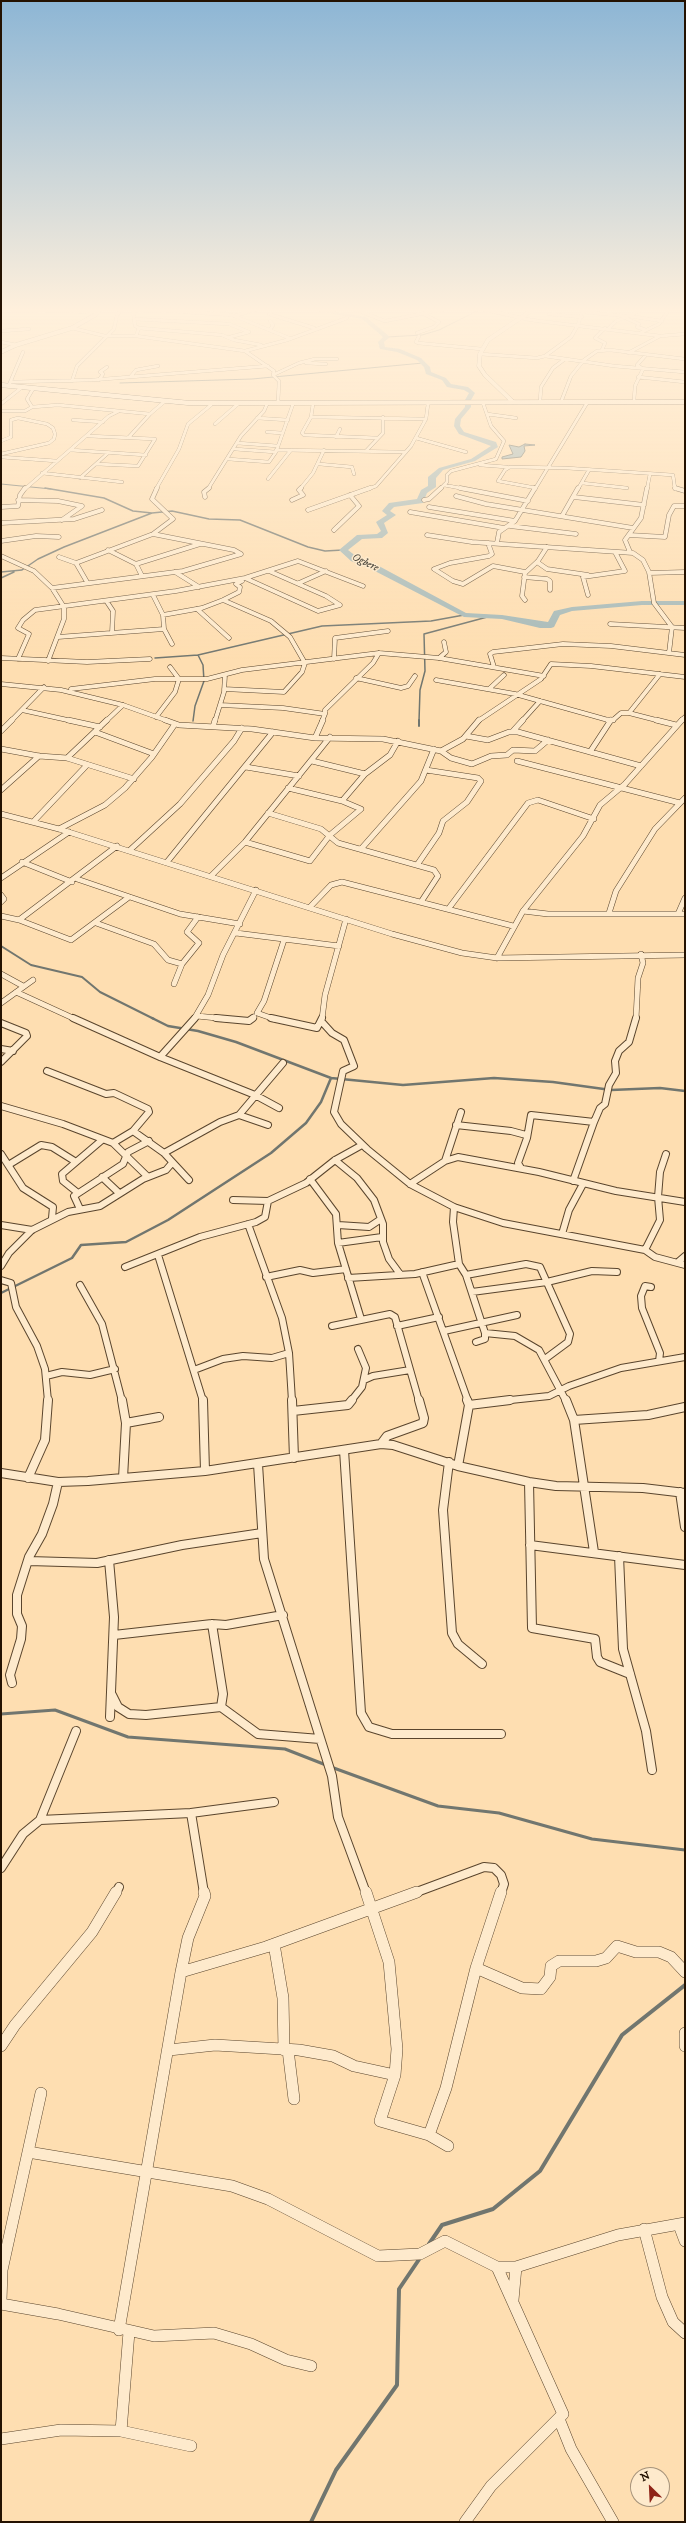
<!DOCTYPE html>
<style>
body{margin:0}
#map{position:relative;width:686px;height:2523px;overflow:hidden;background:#fedeb1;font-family:"IM FELL DW Pica",serif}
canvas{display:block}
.frame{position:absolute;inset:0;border:2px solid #241201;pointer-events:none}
.north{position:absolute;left:630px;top:2467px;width:40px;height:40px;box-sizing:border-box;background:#feeacc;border:1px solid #a7947b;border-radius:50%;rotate:336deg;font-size:11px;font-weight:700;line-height:16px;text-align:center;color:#241201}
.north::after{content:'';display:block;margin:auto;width:14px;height:18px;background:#8f2418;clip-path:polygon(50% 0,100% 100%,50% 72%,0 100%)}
</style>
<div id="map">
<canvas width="686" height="2523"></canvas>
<div class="frame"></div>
<div class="north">N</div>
</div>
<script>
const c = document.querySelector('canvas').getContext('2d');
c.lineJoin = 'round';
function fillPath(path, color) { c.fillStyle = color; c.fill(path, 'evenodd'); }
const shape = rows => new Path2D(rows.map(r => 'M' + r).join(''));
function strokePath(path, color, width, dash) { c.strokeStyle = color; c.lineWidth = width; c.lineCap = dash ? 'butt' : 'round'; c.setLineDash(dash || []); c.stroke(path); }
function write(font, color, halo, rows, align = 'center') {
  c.font = font + ' "IM FELL DW Pica",serif'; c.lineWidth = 3; c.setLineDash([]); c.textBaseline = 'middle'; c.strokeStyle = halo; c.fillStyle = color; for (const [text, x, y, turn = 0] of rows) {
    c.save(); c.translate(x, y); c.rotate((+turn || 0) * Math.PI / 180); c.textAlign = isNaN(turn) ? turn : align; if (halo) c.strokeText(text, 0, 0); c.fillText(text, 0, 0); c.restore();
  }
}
const water = shape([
 [525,444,535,445,524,446,525,451,521,457,502,459,502,457,513,454,509,445,519,447,525,444]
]);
fillPath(water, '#a5b9b8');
strokePath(water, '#71766f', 1);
strokePath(shape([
 [387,337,422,335,439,330,483,308],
 [120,383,252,379,423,363],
 [1,484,51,489]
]), '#71766f', 1);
strokePath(shape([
 [45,488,104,498,133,511,152,513,172,511,209,519,240,520,308,547,325,551,343,550],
 [1,572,22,570,38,559,64,547,152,513],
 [1,578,14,572],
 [1,599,1,604],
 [155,658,198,655,322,626,431,621,464,615],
 [193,721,195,706,204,681,203,665,198,655],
 [419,721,420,690,425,671,424,634,491,616]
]), '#71766f', 1.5);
strokePath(shape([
 [419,726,419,720],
 [1,946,31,965,82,977,100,992,154,1019]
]), '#71766f', 2);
strokePath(shape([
 [152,1018,168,1026,198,1031,236,1042,331,1078,403,1085,494,1078,553,1082,611,1090,660,1088,685,1091],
 [1,1293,72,1258,81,1245,126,1242,168,1220,271,1153,306,1123,321,1102,331,1078]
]), '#71766f', 2.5);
strokePath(shape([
 [1,1714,55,1710,128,1737,285,1749,326,1765],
 [331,1767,438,1806,499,1813,592,1839,685,1850]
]), '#71766f', 3);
strokePath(shape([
 [429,2244,442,2225,493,2209,540,2171,622,2035,685,1985],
 [311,2522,336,2470,397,2385,399,2289,420,2258]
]), '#71766f', 4);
fillPath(shape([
 [302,308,314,308,366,317,390,337,384,342,385,347,400,349,421,358,430,367,431,372,446,378,451,384,468,387,475,393,471,400,471,407,461,419,460,426,464,432,496,442,498,447,475,461,443,470,436,478,436,487,427,493,423,503,394,507,390,511,396,515,384,523,388,533,382,538,362,539,348,550,357,557,377,565,466,613,502,615,548,622,554,611,572,607,642,601,685,601,685,605,642,605,572,611,560,615,554,627,551,628,540,628,502,619,464,617,371,569,351,561,339,550,357,535,377,534,381,531,376,522,387,515,382,511,389,503,417,499,421,490,428,486,428,477,439,468,471,459,491,446,459,434,454,426,455,419,465,407,465,400,469,393,464,390,447,387,442,380,426,374,424,367,417,360,397,352,380,349,378,342,383,337,362,319,302,308]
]), '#a5b9b8');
const minorFar5 = shape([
 [13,308,13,310,98,312],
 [356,308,354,309,385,321,451,308],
 [477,308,531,320,660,336,685,334],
 [583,312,626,316],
 [215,313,230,308],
 [269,314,314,328],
 [549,314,582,317],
 [234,316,261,308],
 [629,316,662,321],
 [623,317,639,324,637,327,646,330],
 [134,319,229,324,249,332,230,337],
 [270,321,273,325,270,330],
 [72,328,105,336,136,336,245,351,287,340,347,318],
 [139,328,222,335,234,340,261,345],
 [609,328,616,321,640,311,642,308],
 [1,331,29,329],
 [417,333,434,327,439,322,422,313],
 [640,333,659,324,670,308],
 [136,336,139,328,135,326,133,311,154,310,232,315,289,338],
 [419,336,416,342,418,343,482,349],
 [1,342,16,345],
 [602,350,605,343,595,338,605,328],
 [245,351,274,371,273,375,279,381,278,403],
 [628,353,660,336],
 [480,354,537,358,545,356,614,366,685,372],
 [545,356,571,337,578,325,583,308],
 [306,363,326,364],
 [273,375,299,363,315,359,337,359],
 [131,376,136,370,158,366],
 [638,377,685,382],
 [99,380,103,374,100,372,107,367],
 [72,381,77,366,114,329,117,315,123,308],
 [11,382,92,380,268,366],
 [9,385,23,352],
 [634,401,635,386,643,369,637,365,645,356],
 [540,402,541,387,553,368,565,359],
 [561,402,571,376,584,360,597,351,610,350,685,359],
 [1,404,21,388],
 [313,404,311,417,302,433,304,435,378,438],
 [32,407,58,405,150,414,164,402],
 [1,411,25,411,32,407,27,399,33,389],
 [487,414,516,418],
 [311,417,426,419,428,404],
 [257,418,288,420],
 [73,420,103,422],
 [215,424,238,404],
 [267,432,283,433],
 [88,436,155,439,138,466,96,464],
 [336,437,340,429],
 [128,438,150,414],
 [416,438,466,452],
 [1,441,11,437,11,420,18,418,47,424,53,428,55,434,54,439,49,443,1,454],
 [237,443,278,446],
 [234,449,276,452],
 [70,450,146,455],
 [276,450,406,452],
 [366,451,383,433,383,417],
 [1,457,57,461],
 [228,459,269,462,276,452,293,404],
 [319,464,352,467,354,474],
 [480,465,507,467],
 [42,473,122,482],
 [80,478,107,454],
 [268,479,291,450],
 [582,483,627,488],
 [444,485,465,489],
 [536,488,498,481,505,470,510,467,566,468,673,475,675,489],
 [25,489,109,416,119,411],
 [156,489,179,449,188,424,211,405],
 [208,489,241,436,264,411,267,404],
 [300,489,313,473,324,450],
 [368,489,376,486,411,446,426,419],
 [440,489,447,482,447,475,451,471,496,459,504,441,491,426,483,403],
 [535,489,587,403],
 [578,489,589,470],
 [647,489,650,474]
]);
const minorFar4 = shape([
 [460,488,528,501],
 [675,488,685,491],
 [456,496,486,504,633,528],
 [205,497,204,492,209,488],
 [574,497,644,505],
 [18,500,58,501,82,506,62,520],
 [292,500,303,495,299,490,301,488],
 [424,500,429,499,441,488],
 [1,507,18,506,20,495,25,488],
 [429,507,515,521],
 [308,510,370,488],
 [410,512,504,528],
 [562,516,578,488],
 [1,523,74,519,102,510],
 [510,526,576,534],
 [334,530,359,506,350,495],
 [427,535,472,542,633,553,643,560,649,572,654,603,672,627,669,653],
 [629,535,665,537,669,515,674,506,685,506],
 [1,541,36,536,59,537],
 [488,543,492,554,489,556,450,563,434,569,453,581,463,584,493,566,525,572],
 [497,543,499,532,515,521,535,488],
 [108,550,136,564,142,576],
 [630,552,625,540,641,518,647,488],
 [1,556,34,571,52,588,64,607,64,619,48,661],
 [59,557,76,563,87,582],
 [537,562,547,569,588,575],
 [76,563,153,534,173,519,152,499,157,488],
 [136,564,200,544],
 [175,572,199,587],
 [649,573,685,572],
 [524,577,547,579,550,581,550,590],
 [245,578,318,611,340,605,326,596,269,571],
 [299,583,326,571],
 [52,588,183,571,241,554,234,550,153,534],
 [153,595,163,615,164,629,172,644],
 [588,595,583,577,625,571,615,552],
 [223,600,271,621,290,637,305,663,302,672,284,692,224,689],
 [525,600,522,596,525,573,538,561,547,547],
 [107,602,113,611,112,633],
 [197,609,229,638],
 [163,615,202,608,223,600,239,592,240,587,236,584,242,581],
 [610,624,685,628],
 [58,637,164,629],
 [1,658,87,662,150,659],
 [439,658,446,652,444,642],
 [18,659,29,634,18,628,23,620,35,610,176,591,245,578,298,561,363,586],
 [334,659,335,638,388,631],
 [494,667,490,654,493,652,563,644,611,646,685,655],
 [356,678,401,688,408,686,415,676],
 [436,680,515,694,608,720,613,720,621,713,629,713,660,721],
 [1,684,61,690,123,705,168,721],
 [71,689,155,679,207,679,242,670,379,653,439,658,544,676],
 [489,689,504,675],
 [220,705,283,708,325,714,325,710,373,663,379,653],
 [22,710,72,721],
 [629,713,660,674],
 [156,717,175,692,179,679,170,667],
 [11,721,44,687],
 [106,721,123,705],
 [215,721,224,692,225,675],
 [322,721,325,714],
 [478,721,541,679,551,664,591,666,685,677],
 [522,721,540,701],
 [681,721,685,717]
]);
const minorFar3 = shape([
 [68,720,100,727],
 [165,720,179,725,252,729,315,738,383,739,441,751,463,739,479,720],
 [608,720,613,720],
 [656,720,676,725],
 [213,727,215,720],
 [1,731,12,720],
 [513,731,523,720],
 [95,732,154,754],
 [466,736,488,740,509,732,518,732,641,766],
 [315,738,323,720],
 [1,749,39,756,67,758,134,779],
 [441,751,451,758,472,764,491,756,507,755,513,750,535,751,548,740],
 [590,752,611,720],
 [67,758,107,720],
 [312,761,365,774],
 [517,761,680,803],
 [246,767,299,776],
 [288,788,342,801],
 [1,790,39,756],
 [268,813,321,829,338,843,434,870,438,876,421,902],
 [1,814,59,829,392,934,462,953,497,958,685,955],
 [34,821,87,765],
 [59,829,105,805,125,788,152,757,175,724],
 [245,842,310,861,330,835,361,809,342,801,365,774,390,755,398,741],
 [361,849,421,781,434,749],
 [130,850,180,804,234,741,242,728],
 [22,862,72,882],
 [167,862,273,732],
 [417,865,439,833,443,821,467,802,481,781,478,778,426,770],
 [211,876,245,842,330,737],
 [1,878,69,832],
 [77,879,180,914,240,924],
 [1,895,4,899,1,902],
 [310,907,331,885,342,882,513,926],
 [449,908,528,803,538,800,594,819],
 [523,911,548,914,685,914],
 [609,913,616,891,655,829,685,798],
 [678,914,685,898],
 [1,916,19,920,117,846],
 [19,920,71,940,129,897],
 [96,923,154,944,168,960,182,964],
 [236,933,339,946],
 [497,958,523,911,583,836,600,805,625,784,682,720],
 [1,974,23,986],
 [174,984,182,964,199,943,187,932,198,917],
 [16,992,75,1019],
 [1,1003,33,980],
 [197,1016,227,1019],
 [194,1019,208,995,223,955,256,890],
 [252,1019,254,1017],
 [274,1019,257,1013,264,1001,284,940],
 [322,1019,325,995,346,919],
 [636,1019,638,978,643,963,641,954]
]);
const minorFar2 = shape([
 [73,1018,160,1057,255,1095,279,1108],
 [216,1018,249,1021,253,1018],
 [271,1018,317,1028,322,1018],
 [322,1022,332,1033,344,1040,354,1066,343,1071,334,1112,341,1124,367,1149,410,1184,454,1207,503,1223,645,1250,655,1257,685,1265],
 [1,1023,26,1033,27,1036,1,1062],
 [1,1049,13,1051],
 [160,1057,195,1018],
 [47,1071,106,1094,114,1093,148,1109,149,1112,133,1131,113,1143],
 [1,1106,63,1124,113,1143,148,1177],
 [239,1115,268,1125],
 [456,1125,511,1131,526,1135],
 [133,1131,164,1153,189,1180],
 [164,1153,220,1122,239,1115,283,1063],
 [1,1154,23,1188,53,1207,52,1218],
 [335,1160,357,1178,374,1200,383,1224,383,1242,389,1259,400,1274],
 [445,1161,458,1157,539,1172,616,1191,685,1202],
 [10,1164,41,1145,52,1147,76,1162],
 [521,1168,518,1163,527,1138,531,1115,594,1122],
 [102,1177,119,1193],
 [310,1179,336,1214,338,1243,361,1319],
 [573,1181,594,1122,600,1108,605,1104,609,1085,616,1073,615,1061,619,1051,629,1042,636,1018],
 [410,1184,445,1161,461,1112],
 [78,1193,63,1181,62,1174,102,1140],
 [233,1200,268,1201],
 [454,1207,453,1222,459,1264,466,1275,485,1333,485,1339,476,1342],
 [80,1209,74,1196,123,1164,128,1152,149,1141],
 [248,1224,282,1318,289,1353,292,1401],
 [1,1225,32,1230],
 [338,1225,369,1227,381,1219],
 [562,1234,569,1210,583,1184],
 [338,1243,382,1237],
 [645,1250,660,1220,658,1197,660,1172,666,1154],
 [158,1255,203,1401],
 [678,1262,685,1256],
 [1,1266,9,1253,32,1230,68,1212,100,1206,143,1179,166,1170,172,1163],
 [125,1267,200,1237,256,1222,265,1217,268,1201,306,1183,335,1160,362,1145],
 [422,1272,468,1401],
 [466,1275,526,1264,540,1267,570,1334,568,1342,545,1359],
 [266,1277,300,1270,313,1273,346,1269],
 [348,1278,415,1274,459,1264],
 [1,1280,11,1283,16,1307,37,1346,45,1369,48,1401],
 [80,1285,102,1324,122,1401],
 [651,1287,645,1286,641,1296,642,1308,660,1353,659,1361],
 [472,1292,547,1282,592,1271,617,1272],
 [332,1326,390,1314,395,1317,419,1401],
 [397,1326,439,1317],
 [444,1331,517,1315],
 [485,1333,515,1336,539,1350,566,1401],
 [194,1370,223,1359,243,1356,272,1358,289,1353],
 [46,1376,62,1372,90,1375,115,1369],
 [364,1380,373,1376,410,1370],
 [351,1401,362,1387,366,1368,358,1349],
 [501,1401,549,1396,569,1386,621,1368,685,1357]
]);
const minorFar1 = shape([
 [122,1400,126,1423,123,1478],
 [203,1400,205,1471],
 [292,1400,294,1458],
 [566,1400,574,1420,594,1552],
 [469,1405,510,1400],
 [293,1411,348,1405,352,1400],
 [574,1420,648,1415,685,1407],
 [126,1423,159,1417],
 [381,1444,387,1436,423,1423,424,1418,419,1400],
 [344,1450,361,1713,369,1727,392,1734,501,1734],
 [449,1462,443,1510,452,1633,458,1644,482,1664],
 [258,1464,264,1559,332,1776,338,1817,366,1893],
 [458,1466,469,1405,467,1400],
 [1,1473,58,1482,88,1481,205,1471,381,1444,393,1445,458,1466,529,1482,556,1486,643,1488,685,1493],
 [28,1478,45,1440,48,1400],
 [529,1482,532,1628,595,1639,597,1657,600,1662,630,1674],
 [680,1492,685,1527],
 [530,1545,685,1565],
 [619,1556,623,1649,646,1731,652,1770],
 [109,1560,114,1617,110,1717],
 [29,1561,97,1563,182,1545,262,1533],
 [212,1624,223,1694,221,1707],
 [114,1635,212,1624,226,1625,283,1615],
 [12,1683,10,1675,21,1639,22,1626,17,1614,17,1595,29,1557,42,1534,53,1504,58,1482],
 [112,1695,118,1707,129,1714,146,1715,221,1707,258,1734,320,1739],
 [191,1813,204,1893],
 [40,1820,191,1813,274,1802],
 [1,1868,23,1834,40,1820,76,1731],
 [116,1893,119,1887],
 [414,1893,484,1867,494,1868,501,1875,504,1884,501,1893]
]);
const minor = shape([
 [366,1892,389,1962,397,2049,395,2075,380,2121,429,2135,448,2146],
 [274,1944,283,1998,284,2050],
 [476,1968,522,1988,541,1989,550,1977,551,1966,559,1961,596,1961,606,1958,617,1946,636,1952,659,1952,671,1957,685,1972],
 [181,1972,266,1947,417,1892],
 [685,2033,685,2046],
 [1,2046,15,2025,92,1932,116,1892],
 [169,2050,215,2045,299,2050,333,2056,354,2066,395,2075],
 [288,2050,294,2099],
 [429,2135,446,2088,476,1968,501,1892],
 [28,2152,232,2186,268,2199,378,2256,420,2254,445,2241,497,2267,516,2267,618,2235,685,2223],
 [679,2225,685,2241],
 [644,2229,662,2297,673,2322,685,2333],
 [513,2300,516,2267],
 [1,2301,2,2270,41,2093],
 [1,2304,58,2314,154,2336,214,2333,251,2344,286,2360,311,2366],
 [119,2330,181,1972,188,1938,205,1896,204,1892],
 [559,2419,571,2449,613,2522],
 [121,2431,129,2332],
 [1,2439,61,2430,121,2431,191,2446],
 [465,2522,491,2486,563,2414,497,2267]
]);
const tertiary = shape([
 [1,352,16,345,72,328,95,315,100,308],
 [513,402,485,375,479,366,480,354,488,340,535,308]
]);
const secondary = shape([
 [1,385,189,403,685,402]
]);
strokePath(minorFar5, '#5a452d', 3.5);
strokePath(minorFar4, '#5a452d', 5);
strokePath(minorFar3, '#5a452d', 6);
strokePath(minorFar2, '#5a452d', 8);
strokePath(minorFar1, '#5a452d', 10);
strokePath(minor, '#5a452d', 12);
strokePath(tertiary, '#5a452d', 4.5);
strokePath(secondary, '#241201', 5);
strokePath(minorFar5, '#feeacc', 3);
strokePath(minorFar4, '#feeacc', 4);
strokePath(minorFar3, '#feeacc', 5);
strokePath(minorFar2, '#feeacc', 6);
strokePath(minorFar1, '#feeacc', 8);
strokePath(minor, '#feeacc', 11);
strokePath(tertiary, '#feeacc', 4);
strokePath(secondary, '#feeacc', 4.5);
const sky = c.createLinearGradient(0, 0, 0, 661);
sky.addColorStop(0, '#8db6d5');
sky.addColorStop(0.47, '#fff0dc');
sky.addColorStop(1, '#fff0dc00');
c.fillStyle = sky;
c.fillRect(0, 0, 686, 661);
write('italic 11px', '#514c41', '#feeacc', [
 ["Ogbere",365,563,26]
]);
</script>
